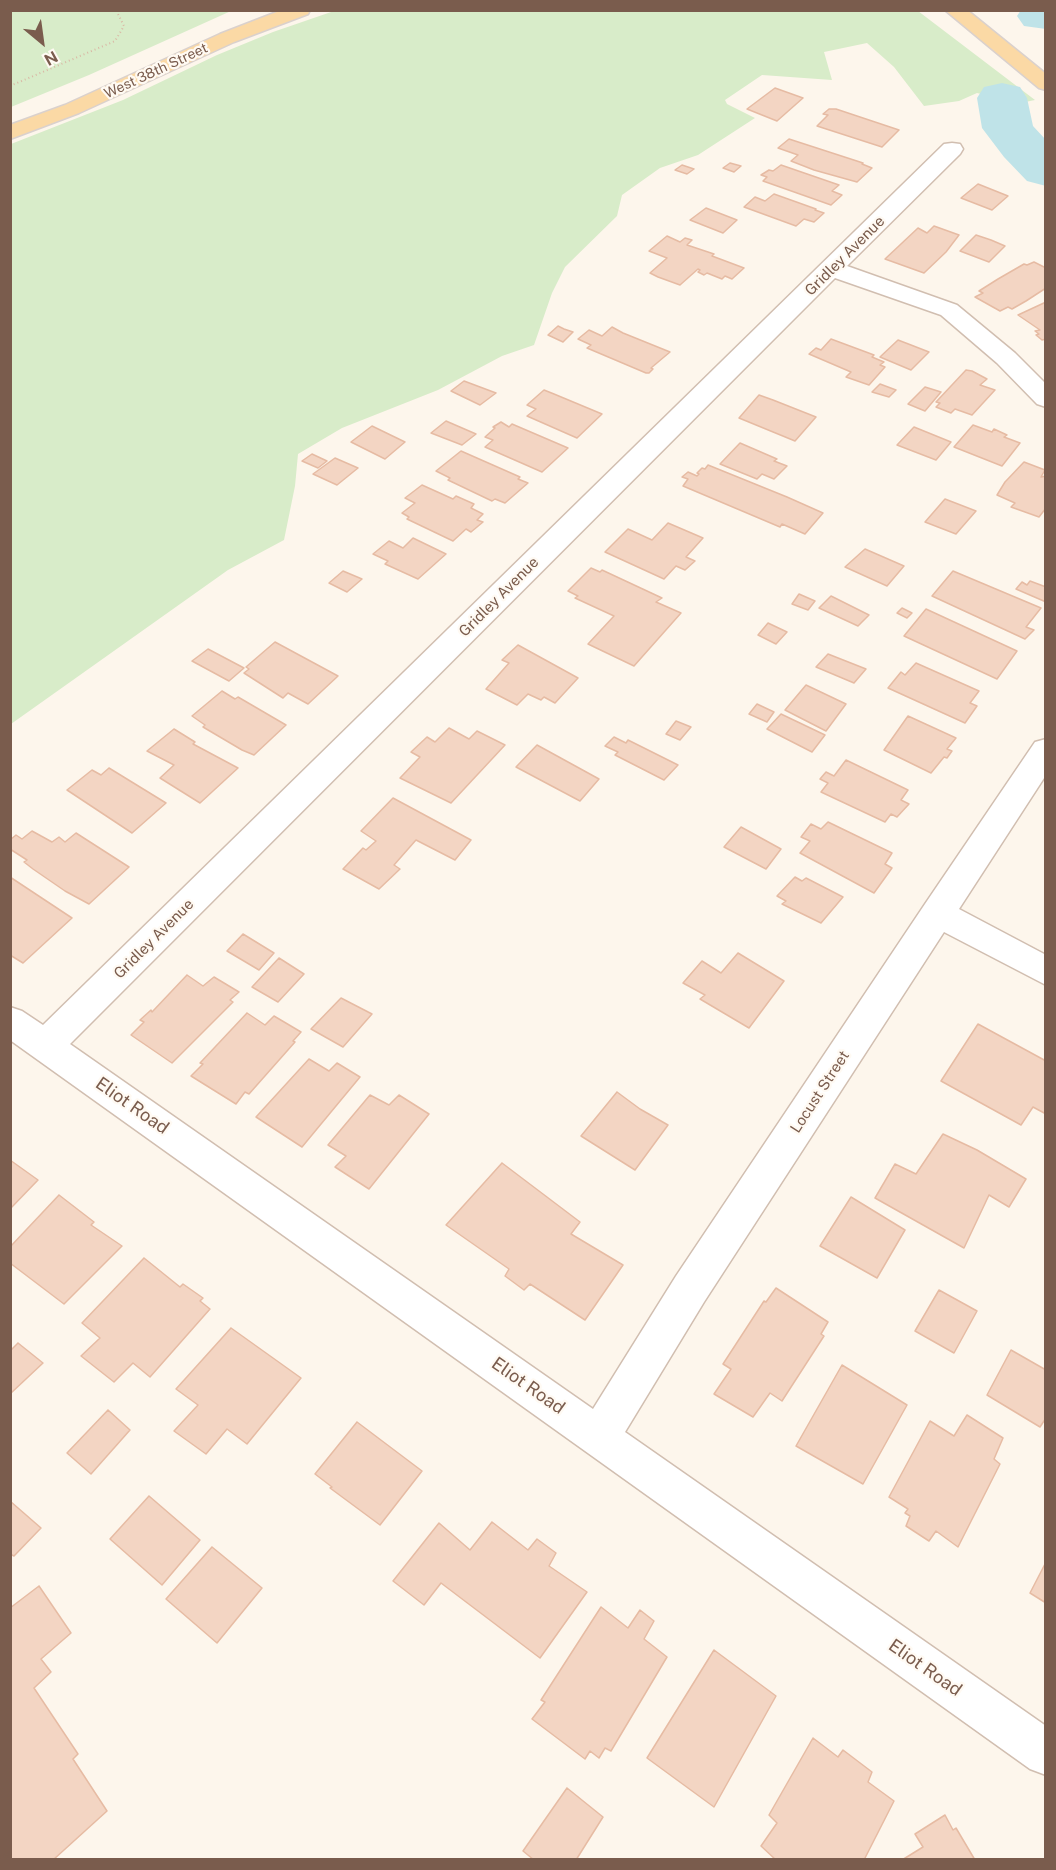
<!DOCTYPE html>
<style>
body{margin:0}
#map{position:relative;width:1056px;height:1870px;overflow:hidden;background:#fdf6ec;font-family:"Public Sans",sans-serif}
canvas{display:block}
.frame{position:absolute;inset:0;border:12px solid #7a5c4d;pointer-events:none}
.north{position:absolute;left:12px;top:12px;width:60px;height:60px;-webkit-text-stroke:4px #fffaf3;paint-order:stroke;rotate:151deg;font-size:16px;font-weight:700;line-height:24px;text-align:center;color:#7a5c4d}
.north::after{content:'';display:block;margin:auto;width:21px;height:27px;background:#7a5c4d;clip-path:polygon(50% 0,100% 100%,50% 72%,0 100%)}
</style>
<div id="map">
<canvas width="1056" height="1870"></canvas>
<div class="frame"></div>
<div class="north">N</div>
</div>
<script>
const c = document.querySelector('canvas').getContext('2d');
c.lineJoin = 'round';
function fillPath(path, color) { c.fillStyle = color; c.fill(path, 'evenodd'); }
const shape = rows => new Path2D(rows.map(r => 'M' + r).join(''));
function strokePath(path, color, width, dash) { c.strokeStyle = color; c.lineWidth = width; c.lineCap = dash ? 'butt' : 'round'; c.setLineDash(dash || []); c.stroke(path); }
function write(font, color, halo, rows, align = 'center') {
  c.font = font + ' "Public Sans",sans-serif'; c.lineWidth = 4.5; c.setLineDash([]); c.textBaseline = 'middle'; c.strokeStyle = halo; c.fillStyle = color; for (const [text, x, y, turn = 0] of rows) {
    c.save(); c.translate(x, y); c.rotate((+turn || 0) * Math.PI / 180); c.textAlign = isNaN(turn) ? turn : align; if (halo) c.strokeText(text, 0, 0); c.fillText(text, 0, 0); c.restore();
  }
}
fillPath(shape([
 [10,11,11,10,231,11,89,75,11,107],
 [334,11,918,11,1035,100,1020,103,977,93,959,101,924,106,894,67,867,43,824,52,832,80,762,75,725,100,727,104,755,118,698,155,660,168,622,195,617,216,565,267,552,293,534,345,502,356,438,390,342,428,298,454,295,486,284,540,228,570,11,724,11,144,123,100,217,55,273,32]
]), '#d8ecc9');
fillPath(shape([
 [1021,10,1046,10,1046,29,1024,26,1017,16,1021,10],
 [1002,83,1020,87,1027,98,1033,126,1046,140,1046,186,1027,181,1004,157,982,128,977,98,984,87,1002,83]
]), '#bfe3e8');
const building = shape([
 [775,88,803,98,777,121,747,109,775,88],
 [829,109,836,109,899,130,882,147,817,126,828,115,823,114,829,109],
 [789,139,863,163,862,164,872,168,857,182,814,170,791,161,798,155,778,148,789,139],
 [730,163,741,166,734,172,723,168,730,163],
 [682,165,694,169,687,174,675,170,682,165],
 [781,165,839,185,832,191,842,195,831,205,763,181,767,177,761,175,769,170,773,171,781,165],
 [978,184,1008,196,992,210,961,198,978,184],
 [774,194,816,209,815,210,824,213,814,222,804,219,796,226,744,207,755,197,765,201,774,194],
 [706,208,737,220,723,233,690,220,706,208],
 [934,226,959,235,946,252,924,273,885,259,918,228,927,233,934,226],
 [976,235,991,240,1005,246,989,262,960,251,976,235],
 [667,236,680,242,685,238,692,240,687,245,714,254,712,256,744,268,732,279,725,276,722,279,707,273,704,275,698,272,700,270,698,269,680,285,658,277,650,273,667,258,649,251,667,236],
 [1034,262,1046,268,1046,288,1026,301,1012,309,1008,307,1000,311,975,297,983,293,979,291,998,279,1024,264,1027,265,1034,262],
 [1046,302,1046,339,1042,340,1036,335,1039,334,1035,331,1040,330,1018,315,1046,302],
 [558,326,564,329,573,332,563,342,548,335,558,326],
 [612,327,623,333,670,352,651,368,653,369,649,373,646,373,587,348,591,345,578,339,589,330,602,336,612,327],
 [831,339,874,355,872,357,884,362,880,365,885,367,869,385,846,377,851,372,809,354,816,348,821,350,831,339],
 [898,340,911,345,929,352,911,370,880,357,898,340],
 [966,370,972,371,987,379,980,385,995,390,972,415,955,409,951,413,936,407,940,403,936,402,966,370],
 [464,381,496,393,480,405,451,391,464,381],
 [880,384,896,390,889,397,872,392,880,384],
 [925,387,941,392,925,411,908,404,925,387],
 [544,390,554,394,602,414,577,438,527,416,536,409,527,405,544,390],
 [759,395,773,400,816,417,795,441,739,418,759,395],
 [446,421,476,434,462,445,431,433,446,421],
 [501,422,509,427,512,424,568,448,542,472,485,447,493,440,485,437,495,428,493,427,501,422],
 [973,425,992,432,994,429,1007,435,1004,437,1020,443,1002,466,954,447,973,425],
 [372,426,405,442,385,459,351,442,372,426],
 [914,427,951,442,936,460,897,445,914,427],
 [740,443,777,459,774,461,787,466,774,479,762,474,757,479,720,464,740,443],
 [461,451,520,477,518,479,528,483,505,503,495,499,492,501,448,480,450,478,436,471,461,451],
 [312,454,327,461,318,468,302,461,312,454],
 [335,458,358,468,337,485,313,474,335,458],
 [1024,462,1045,470,1041,477,1046,476,1046,508,1039,517,1011,507,1015,503,997,495,1005,482,1024,462],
 [708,465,787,497,823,513,805,534,782,524,780,527,683,486,688,479,682,477,688,472,697,476,699,474,697,473,702,468,705,469,708,465],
 [422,485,453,499,456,496,474,504,471,508,483,514,477,520,483,522,471,532,466,529,453,541,407,519,409,517,402,513,415,503,405,498,422,485],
 [945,499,976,511,956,534,925,522,945,499],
 [668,523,703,538,686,557,695,561,685,570,676,566,664,579,605,552,628,529,652,540,668,523],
 [413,538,446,554,418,579,385,564,388,561,373,554,389,541,403,548,413,538],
 [865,549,904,566,887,586,845,567,865,549],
 [591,568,600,572,602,570,662,598,656,602,681,613,634,666,588,644,614,616,575,598,578,596,568,591,591,568],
 [343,571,362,579,347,592,329,583,343,571],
 [953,571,1041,608,1026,627,1034,630,1025,639,932,596,953,571],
 [1030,581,1046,587,1046,602,1016,589,1022,582,1027,585,1030,581],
 [799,594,815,601,808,610,792,604,799,594],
 [831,596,869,615,858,626,819,608,831,596],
 [902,608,912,613,907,618,897,613,902,608],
 [926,609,1017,651,997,679,904,636,926,609],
 [768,623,787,632,776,644,758,635,768,623],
 [275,642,338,676,308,704,288,693,283,698,244,673,249,669,246,667,275,642],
 [518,645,578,678,555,703,544,697,541,700,528,694,517,705,486,689,509,663,502,660,518,645],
 [208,649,244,668,229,681,192,661,208,649],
 [828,654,866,669,854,683,816,667,828,654],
 [916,663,979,691,970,703,977,706,965,723,888,688,901,672,905,675,916,663],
 [806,685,846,704,826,731,785,710,806,685],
 [222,691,235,699,238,697,286,725,254,755,242,750,203,727,205,725,192,716,222,691],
 [757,704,774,712,767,722,749,714,757,704],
 [781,714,825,735,812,752,767,729,781,714],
 [908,716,956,738,947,749,952,751,947,758,944,757,931,773,884,750,908,716],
 [676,721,691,727,680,740,666,734,676,721],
 [449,728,469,739,477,731,505,745,451,803,400,778,420,757,411,752,427,737,435,742,449,728],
 [174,729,195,742,193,744,238,768,200,803,160,778,174,765,147,751,174,729],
 [614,737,626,743,628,740,678,765,664,780,615,755,618,752,605,746,614,737],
 [537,745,599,779,580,801,516,767,537,745],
 [846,760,908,790,901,800,909,804,897,817,891,814,885,822,821,792,828,783,820,779,826,772,834,776,846,760],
 [109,768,166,803,132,833,67,790,92,770,101,775,109,768],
 [393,798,471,840,455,860,416,840,394,865,400,869,379,889,343,869,363,848,366,850,376,841,361,831,393,798],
 [828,822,892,853,885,864,892,868,874,893,800,853,810,841,801,837,811,824,821,829,828,822],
 [741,827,781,849,766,869,724,847,741,827],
 [32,831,52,842,59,837,65,842,76,833,129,867,89,904,65,891,33,869,24,862,27,860,10,849,10,840,16,835,22,839,32,831],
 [10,877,72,918,23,963,10,955,10,877],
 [795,877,802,881,806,878,843,897,821,923,782,904,786,901,777,896,795,877],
 [243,934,274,953,259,970,227,951,243,934],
 [738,953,784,981,749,1028,700,999,705,995,683,983,702,961,721,973,738,953],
 [279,958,304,974,278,1002,252,987,279,958],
 [187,975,203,986,214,977,239,992,230,1000,233,1002,172,1063,131,1035,144,1022,140,1020,151,1010,152,1012,187,975],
 [341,998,372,1014,343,1047,311,1029,341,998],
 [247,1013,265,1025,274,1016,301,1032,293,1041,295,1042,249,1094,245,1092,236,1104,191,1076,203,1064,200,1063,247,1013],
 [978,1024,1046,1061,1046,1114,1033,1107,1021,1125,941,1081,978,1024],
 [309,1059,329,1071,337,1063,360,1077,302,1147,256,1117,309,1059],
 [617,1092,640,1109,668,1125,635,1170,581,1136,617,1092],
 [370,1095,389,1105,399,1095,429,1114,369,1189,335,1167,346,1156,328,1145,370,1095],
 [943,1134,977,1150,1026,1179,1009,1207,989,1195,964,1248,875,1198,895,1164,916,1174,943,1134],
 [10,1160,38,1180,10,1209,10,1160],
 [502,1163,580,1222,571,1234,623,1265,585,1320,530,1284,524,1290,505,1276,509,1269,446,1225,502,1163],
 [59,1195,94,1222,91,1225,122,1246,64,1304,10,1263,10,1247,59,1195],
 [851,1197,905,1230,877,1278,820,1246,851,1197],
 [144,1258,180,1287,183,1284,203,1298,200,1301,210,1309,150,1377,133,1363,114,1382,81,1356,100,1338,82,1323,144,1258],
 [776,1288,828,1322,821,1334,824,1336,782,1401,770,1393,753,1417,714,1394,731,1369,723,1364,764,1301,766,1302,776,1288],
 [939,1290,977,1311,954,1353,915,1331,939,1290],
 [231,1328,301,1378,247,1444,227,1429,206,1454,174,1431,198,1405,176,1389,231,1328],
 [18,1343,43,1363,10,1394,10,1351,18,1343],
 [1011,1350,1046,1370,1046,1418,1040,1427,987,1395,1011,1350],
 [842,1365,907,1405,863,1484,796,1446,842,1365],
 [108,1410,130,1430,91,1474,67,1453,108,1410],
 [967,1415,1003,1438,994,1459,1000,1464,958,1547,936,1531,929,1541,906,1526,910,1516,905,1513,908,1509,889,1497,930,1421,954,1436,967,1415],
 [357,1422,422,1471,380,1525,330,1488,332,1487,315,1474,357,1422],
 [149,1496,200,1540,162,1585,110,1539,149,1496],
 [10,1501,41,1528,14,1556,10,1554,10,1501],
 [492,1522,528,1550,537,1539,556,1553,549,1566,587,1592,540,1658,441,1583,424,1605,393,1581,439,1523,470,1550,492,1522],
 [212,1547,262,1588,217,1643,166,1599,212,1547],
 [1046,1562,1046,1603,1030,1593,1046,1562],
 [39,1586,71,1633,41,1659,51,1672,34,1688,78,1754,73,1759,107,1811,53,1860,10,1860,10,1608,39,1586],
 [601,1607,628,1628,640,1610,654,1621,644,1639,667,1657,611,1751,605,1748,599,1758,590,1751,585,1759,532,1719,545,1702,541,1700,601,1607],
 [714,1650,776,1696,714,1807,647,1758,714,1650],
 [813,1738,838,1757,843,1750,872,1772,868,1782,894,1801,864,1860,776,1860,761,1846,777,1823,769,1815,813,1738],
 [567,1788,603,1817,576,1860,534,1860,523,1851,567,1788],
 [945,1815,953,1830,956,1828,975,1860,902,1860,923,1847,915,1834,945,1815]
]);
fillPath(building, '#f3d5c3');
strokePath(building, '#e6bba3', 1.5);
const minor = shape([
 [952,143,960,144,963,149,960,154,847,266,957,305,1015,353,1046,384,1046,407,1037,404,997,363,941,315,835,278,70,1044,593,1409,676,1276,925,904,1035,742,1046,739,1046,775,959,909,1046,955,1046,985,944,932,704,1302,625,1432,1046,1726,1046,1775,1030,1769,10,1040,10,1007,22,1011,43,1025,944,144,952,143]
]);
const major = shape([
 [282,10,310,10,308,14,234,42,79,113,10,139,10,125,65,105,220,34,282,10],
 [945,10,967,10,1046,74,1046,90,1039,88,945,10]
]);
strokePath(minor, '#d1beb0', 3);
strokePath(major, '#dad1cd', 3);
strokePath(shape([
 [10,86,115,41,124,26,116,10]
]), '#d9b8a5', 2, [1, 3]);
fillPath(minor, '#fff');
fillPath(major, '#fbd9a5');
write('14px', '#7a5c4d', '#fffaf3', [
 ["West 38th Street",156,71,-25]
]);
write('15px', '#7a5c4d', '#fffaf3', [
 ["Gridley Avenue",845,256,-45],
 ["Gridley Avenue",499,597,-45],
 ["Gridley Avenue",154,939,-45],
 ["Locust Street",820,1092,-57]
]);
write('18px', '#7a5c4d', '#fffaf3', [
 ["Eliot Road",132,1106,35],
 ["Eliot Road",528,1386,35],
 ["Eliot Road",925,1668,35]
]);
</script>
